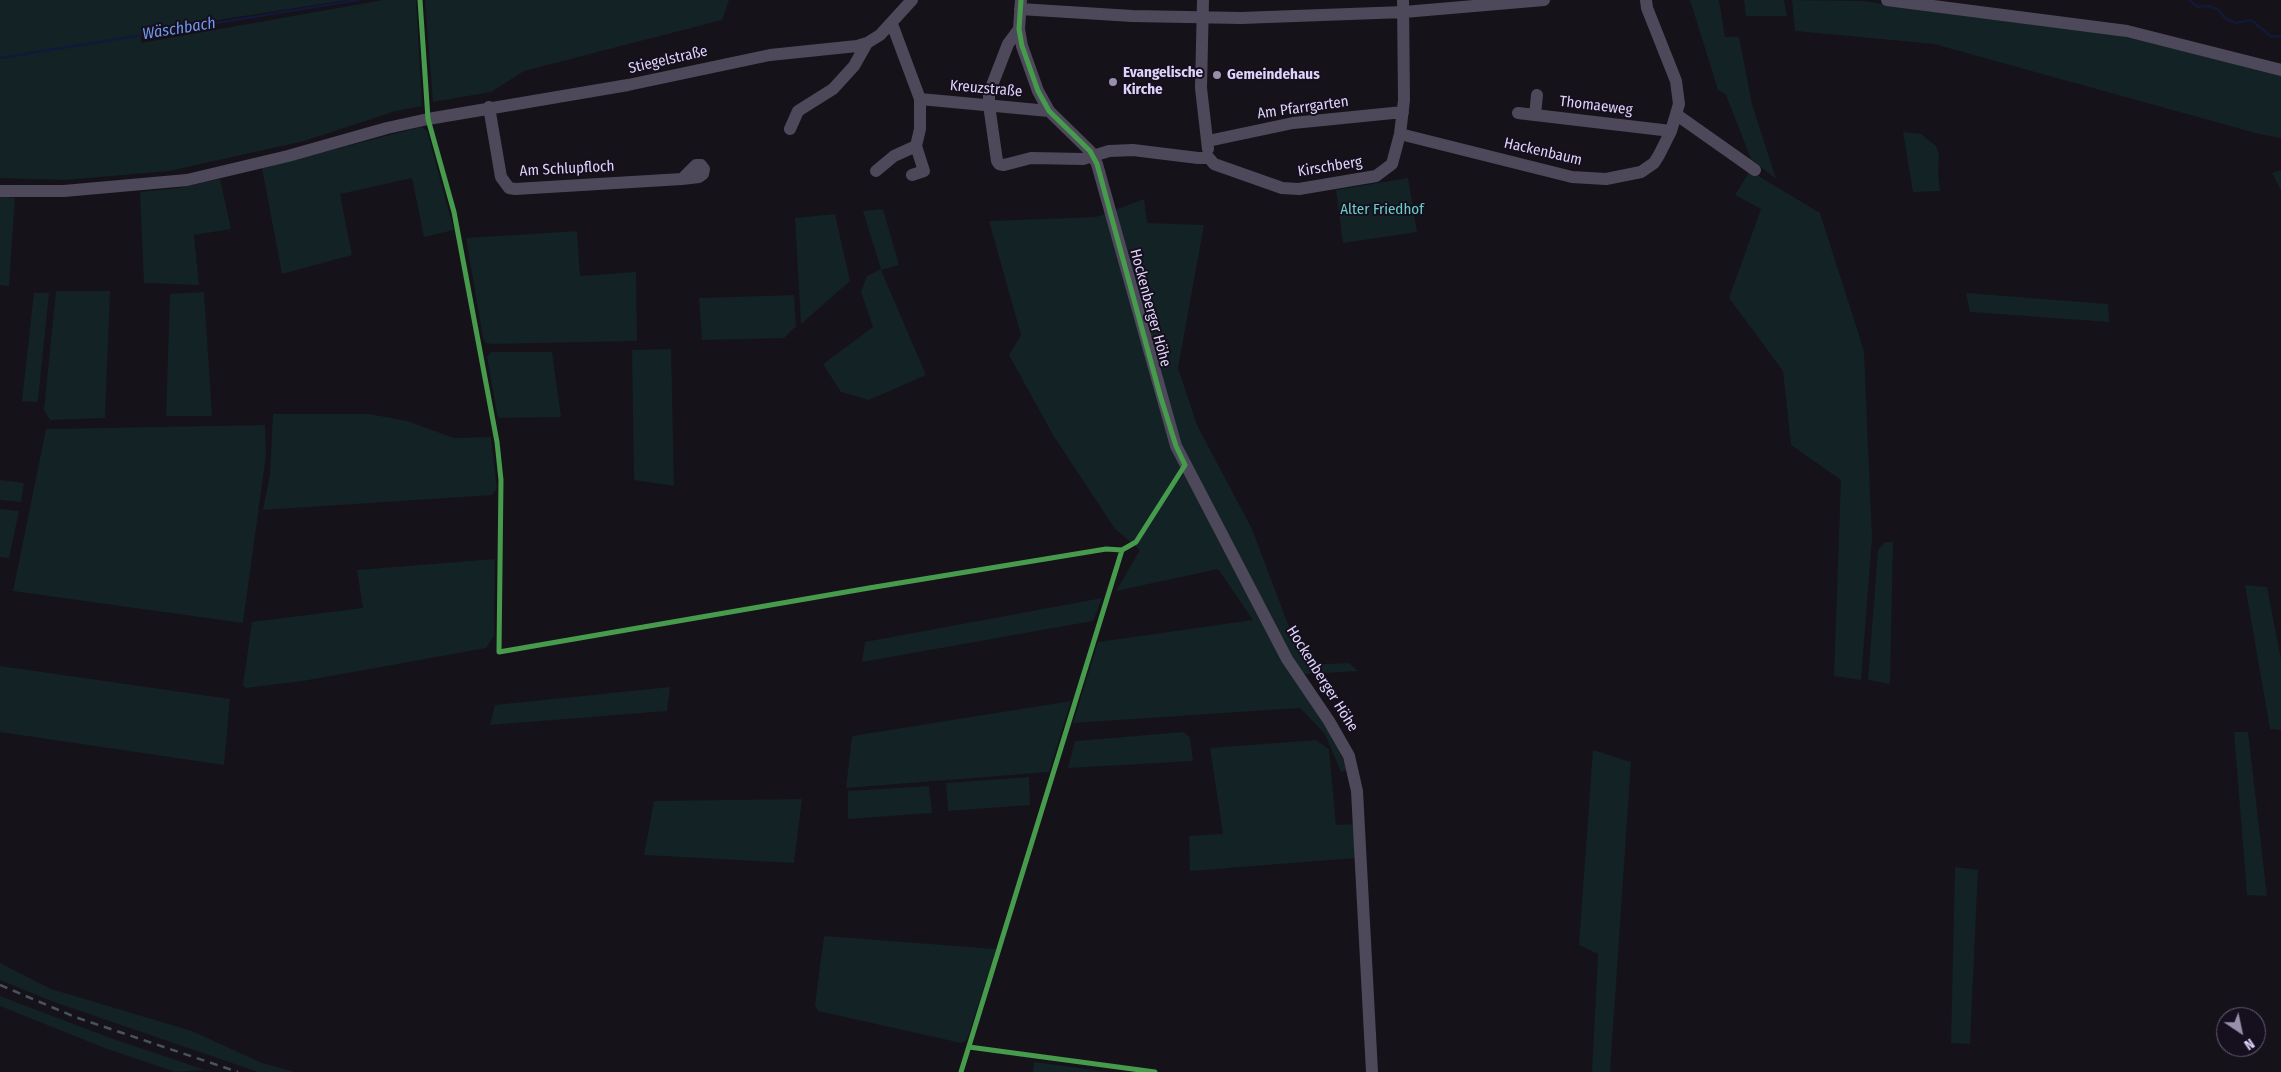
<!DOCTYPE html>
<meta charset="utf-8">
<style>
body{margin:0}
#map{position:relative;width:2281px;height:1072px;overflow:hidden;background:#16121a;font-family:"Fira Sans Condensed",sans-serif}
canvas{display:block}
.north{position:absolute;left:2216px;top:1007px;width:50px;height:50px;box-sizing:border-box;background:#150f1e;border:1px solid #655d76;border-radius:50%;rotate:146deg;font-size:14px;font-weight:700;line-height:20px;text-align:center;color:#ded3f9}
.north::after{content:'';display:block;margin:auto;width:18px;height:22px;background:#988fab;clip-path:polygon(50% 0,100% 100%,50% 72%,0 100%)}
</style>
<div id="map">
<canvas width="2281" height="1072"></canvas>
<div class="north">N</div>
</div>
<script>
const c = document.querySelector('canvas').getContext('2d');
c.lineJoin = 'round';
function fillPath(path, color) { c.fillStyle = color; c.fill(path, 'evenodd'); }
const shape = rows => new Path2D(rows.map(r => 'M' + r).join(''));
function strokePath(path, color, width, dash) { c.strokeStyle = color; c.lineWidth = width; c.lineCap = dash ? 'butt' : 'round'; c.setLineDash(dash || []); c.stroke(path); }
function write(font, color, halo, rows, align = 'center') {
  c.font = font + ' "Fira Sans Condensed",sans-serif'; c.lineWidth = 4; c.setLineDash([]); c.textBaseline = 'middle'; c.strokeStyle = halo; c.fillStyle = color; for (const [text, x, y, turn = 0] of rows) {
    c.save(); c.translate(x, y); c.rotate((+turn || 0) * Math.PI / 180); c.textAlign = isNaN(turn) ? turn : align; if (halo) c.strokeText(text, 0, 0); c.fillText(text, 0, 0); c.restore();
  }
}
fillPath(shape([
 [0,0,347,0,141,32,141,43,383,0,416,0,422,106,396,111,304,141,169,171,65,180,0,178],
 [425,0,729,0,722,20,524,71,491,92,433,102],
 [1690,0,1719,0,1725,37,1739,37,1752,104,1776,179,1751,159,1726,95,1718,90],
 [1744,0,1784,0,1787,16,1746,16],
 [1792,0,1864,1,1935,12,2090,29,2281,73,2281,138,2259,134,1934,44,1795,31],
 [421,127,427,131,454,230,424,237,412,178,340,194,352,255,282,274,262,168],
 [1903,132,1921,134,1936,146,1939,155,1938,173,1940,191,1913,192],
 [2281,170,2281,191,2272,173],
 [1750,171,1820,213,1864,351,1872,539,1861,680,1834,676,1841,480,1791,445,1783,371,1729,298,1761,209,1735,195],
 [1408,178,1417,232,1343,243,1336,190],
 [220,179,231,229,194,235,199,285,144,283,140,192,178,188],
 [0,196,15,198,9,286,0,285],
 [1144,199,1147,223,1204,225,1178,368,1197,425,1252,529,1294,640,1309,658,1324,664,1349,663,1358,671,1292,675,1331,734,1348,770,1341,772,1325,734,1300,708,1073,723,1098,642,1253,620,1218,569,1116,591,1140,550,1115,529,1053,435,1009,355,1021,335,989,221,1096,217],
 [883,209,899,265,881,270,926,375,869,400,841,392,823,364,873,327,861,292,867,276,881,269,863,211],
 [835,214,850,281,801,324,795,218],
 [577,231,580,276,636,272,637,341,492,344,486,343,483,338,466,238],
 [56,291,110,291,105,418,50,420,44,410],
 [204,292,212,416,166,416,170,294],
 [34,293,49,293,38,400,36,402,22,401],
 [1966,293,2108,304,2109,322,1970,312],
 [794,295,796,326,784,338,702,340,699,298],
 [671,349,674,486,634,480,632,350],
 [491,352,552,352,561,417,498,418,487,357],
 [273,414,369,414,407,421,454,438,491,437,497,489,492,495,263,510,270,474],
 [265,425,266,455,243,623,13,591,46,429],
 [0,480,24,483,21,502,0,500],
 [0,509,19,511,9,558,0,557],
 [1885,542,1893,542,1890,684,1868,680,1878,550],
 [495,559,494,636,486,648,303,681,246,688,243,685,252,622,363,608,357,570],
 [2245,585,2267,587,2281,659,2281,730,2270,729],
 [1102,598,1093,621,862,662,865,642],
 [0,666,230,699,224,765,0,732],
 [670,687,667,711,490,725,495,705],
 [1071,701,1049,772,846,788,852,736],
 [1184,732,1190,738,1193,761,1068,768,1075,741],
 [2234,732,2248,732,2267,896,2247,895],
 [1316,740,1329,749,1336,825,1356,824,1356,858,1190,871,1189,836,1223,834,1210,748],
 [1593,750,1631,762,1610,1072,1592,1072,1598,954,1579,945],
 [1029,777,1030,805,948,811,946,783],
 [929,786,932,813,848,819,848,791],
 [802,799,794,863,644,855,654,801],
 [1955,867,1978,870,1970,1044,1951,1043],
 [824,936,996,949,967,1040,961,1043,818,1011,815,1005],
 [0,963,51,989,192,1031,262,1063,295,1072,258,1072,54,1002,0,980],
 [0,996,105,1036,205,1070,175,1072,102,1047,0,1006],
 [1034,1062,1109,1072,1033,1072]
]), '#132225');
strokePath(shape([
 [2189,0,2198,7,2209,6,2217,9,2226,19,2236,23,2251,20,2272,37,2281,36],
 [0,58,358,0]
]), '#121938', 2.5);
strokePath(shape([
 [1021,0,1019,29,1022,46,1038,91,1049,111,1090,151,1097,164,1176,446,1287,659,1329,721,1349,756,1357,791,1372,1072],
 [1203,0,1201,88,1208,149],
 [1887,0,2127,31,2281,70],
 [1020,9,1132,16,1241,18,1404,12,1544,0],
 [1019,29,1008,44,989,93,989,105,997,161,999,164,1004,165,1031,158,1083,159,1109,151,1133,150,1198,158,1209,158,1214,164,1282,188,1299,189,1376,176,1392,164,1400,134,1404,100,1403,0],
 [920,99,1049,111],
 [489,107,501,177,509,188,515,189,682,179,699,177,703,174,704,169,701,165,696,165,682,179],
 [1518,113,1671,131],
 [1535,115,1537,95],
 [1677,115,1755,170],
 [790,129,798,111,833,89,854,66,867,43],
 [1400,134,1572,177,1606,179,1641,172,1654,163,1659,155,1671,131,1679,104,1676,81,1647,8,1646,0],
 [1208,141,1293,123,1403,112],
 [876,171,894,156,916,146,920,129,920,99,892,24],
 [912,175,924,171,916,146],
 [0,191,64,191,187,180,288,156,387,128,428,119,628,85,770,55,857,46,867,43,880,35,912,0]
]), '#4d495a', 12);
strokePath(shape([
 [0,985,75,1017,238,1072]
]), '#485362', 2.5, [8, 6]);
strokePath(shape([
 [420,0,428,119,454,212,497,442,501,480,499,652,869,588,1106,549,1122,550,1136,542,1185,465,1176,446,1160,395,1097,164,1090,151,1049,111,1038,91,1022,46,1019,29,1021,0],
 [969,1047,1155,1072],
 [961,1072,1122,550]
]), '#469c4c', 5);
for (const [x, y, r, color] of [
 [1217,75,5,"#988fab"],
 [1113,82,5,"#988fab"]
]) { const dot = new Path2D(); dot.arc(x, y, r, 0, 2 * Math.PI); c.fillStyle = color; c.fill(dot); strokePath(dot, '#150f1e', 2); }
write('15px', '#ded3f9', '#150f1e', [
 ["Stiegelstraße",668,60,-13],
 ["Kreuzstraße",986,89,5],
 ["Thomaeweg",1596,106,7],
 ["Am Pfarrgarten",1303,108,-8],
 ["Hackenbaum",1543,152,13],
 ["Kirschberg",1330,167,-9],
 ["Am Schlupfloch",567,169,-3],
 ["Hockenberger Höhe",1150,308,75],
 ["Hockenberger Höhe",1322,679,58]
]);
write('bold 15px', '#ded3f9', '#150f1e', [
 ["Evangelische",1123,73],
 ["Kirche",1123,90],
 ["Gemeindehaus",1227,75]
], 'left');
write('15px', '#69cec8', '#150f1e', [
 ["Alter Friedhof",1382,210]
]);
write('italic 16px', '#6f9aeb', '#150f1e', [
 ["Wäschbach",179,29,-9]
]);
</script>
